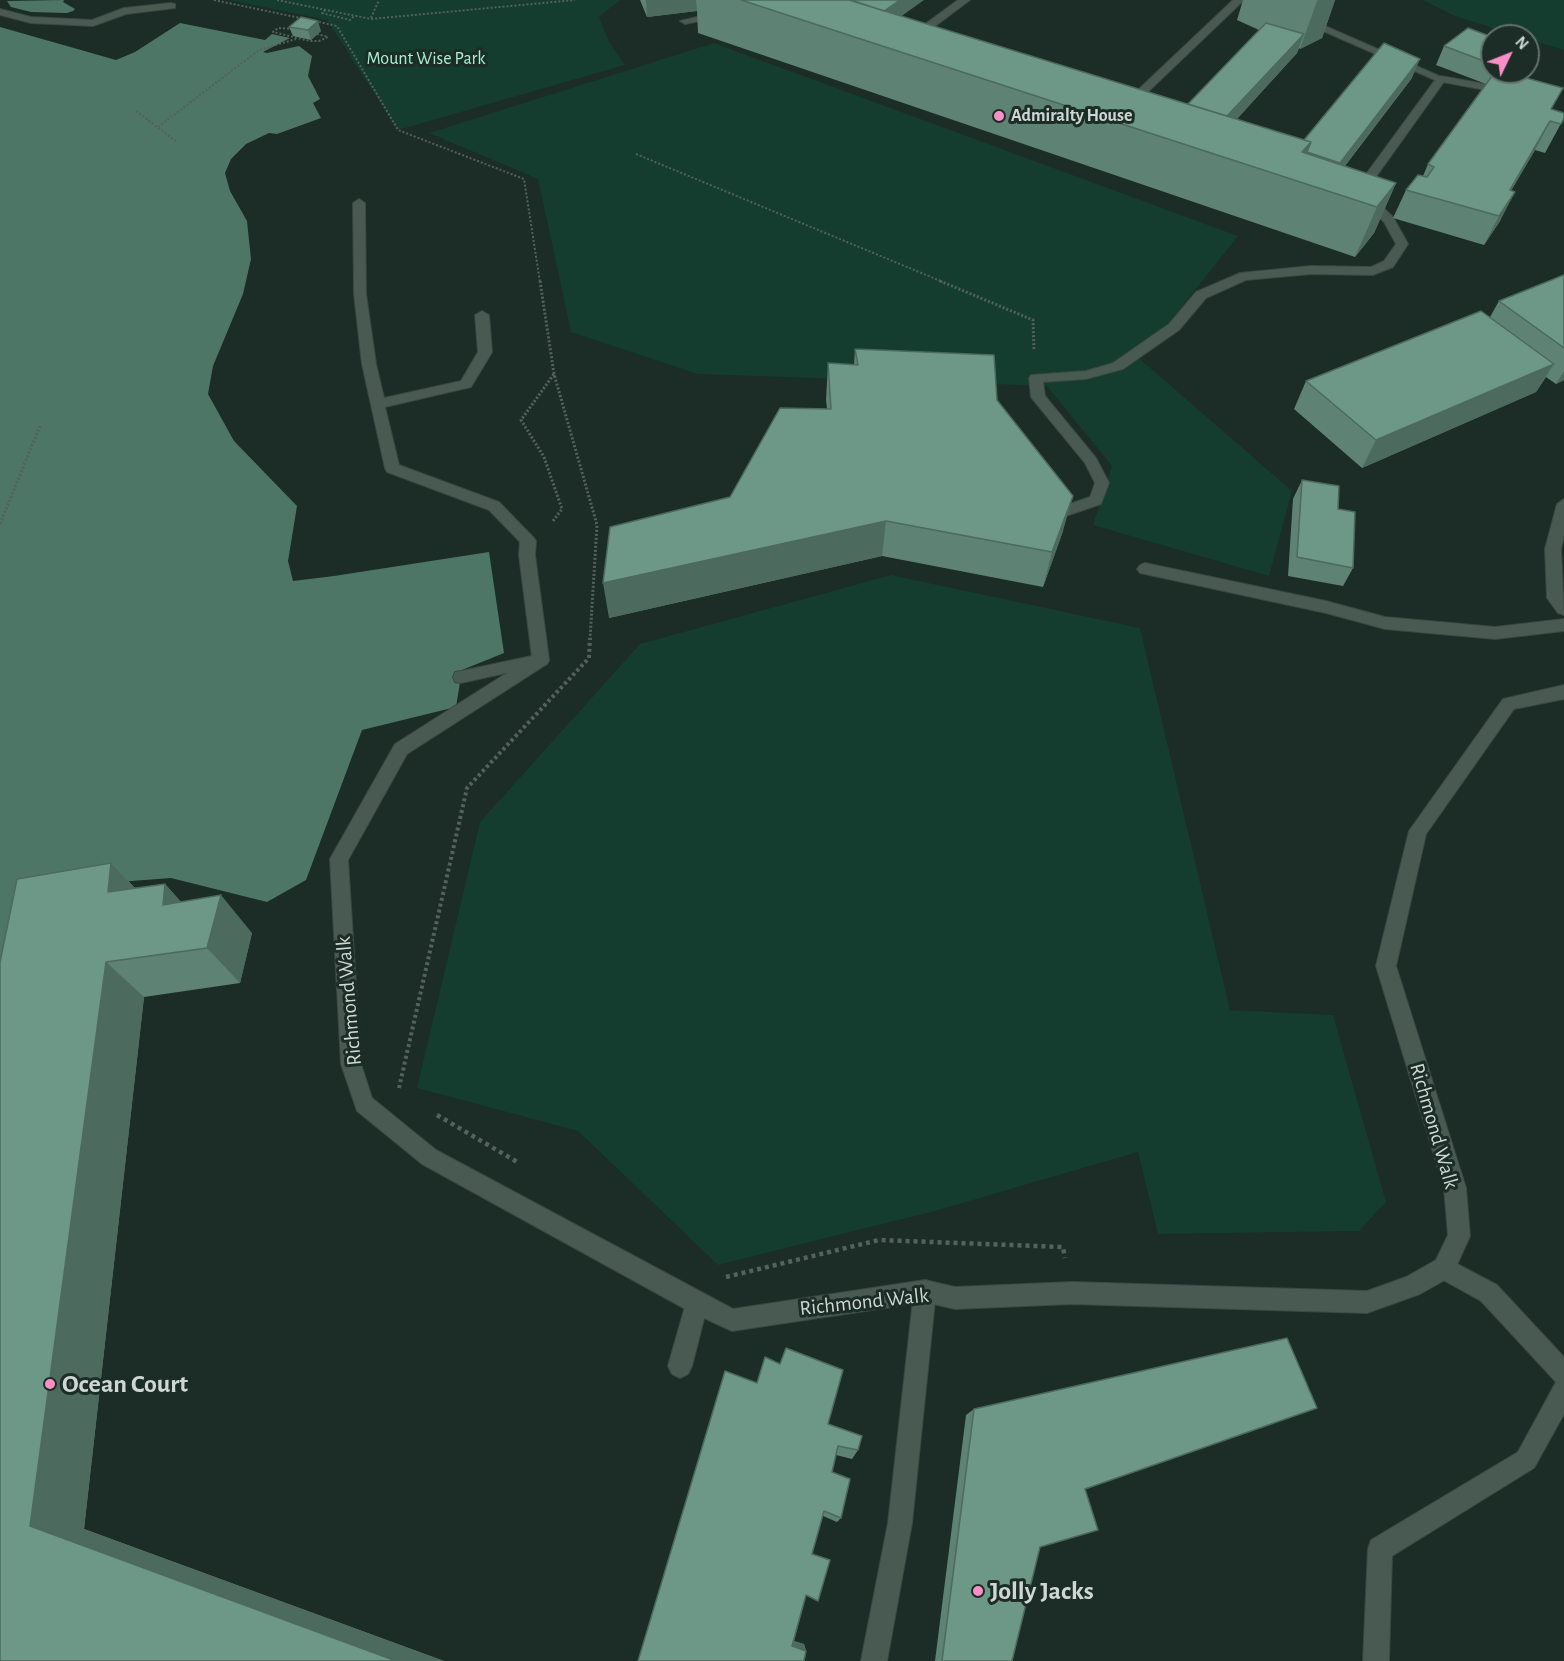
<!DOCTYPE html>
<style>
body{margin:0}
#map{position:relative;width:1564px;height:1661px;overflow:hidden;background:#1c2c26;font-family:"Alegreya Sans",sans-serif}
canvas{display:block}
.north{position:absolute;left:1480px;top:24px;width:60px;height:60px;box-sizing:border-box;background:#1c2c26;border:2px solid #63706b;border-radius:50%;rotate:47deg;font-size:16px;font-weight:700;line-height:24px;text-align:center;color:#ced7d3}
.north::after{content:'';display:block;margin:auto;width:21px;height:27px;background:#fa8fc7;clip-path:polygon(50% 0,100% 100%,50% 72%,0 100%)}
</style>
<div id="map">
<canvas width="1564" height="1661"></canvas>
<div class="north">N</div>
</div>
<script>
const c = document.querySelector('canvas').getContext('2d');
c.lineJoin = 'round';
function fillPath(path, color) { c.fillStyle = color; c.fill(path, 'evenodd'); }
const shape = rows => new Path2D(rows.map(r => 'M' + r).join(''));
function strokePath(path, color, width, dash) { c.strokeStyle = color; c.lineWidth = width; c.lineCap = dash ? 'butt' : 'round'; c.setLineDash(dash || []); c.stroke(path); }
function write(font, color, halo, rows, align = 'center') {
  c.font = font + ' "Alegreya Sans",sans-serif'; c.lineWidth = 6; c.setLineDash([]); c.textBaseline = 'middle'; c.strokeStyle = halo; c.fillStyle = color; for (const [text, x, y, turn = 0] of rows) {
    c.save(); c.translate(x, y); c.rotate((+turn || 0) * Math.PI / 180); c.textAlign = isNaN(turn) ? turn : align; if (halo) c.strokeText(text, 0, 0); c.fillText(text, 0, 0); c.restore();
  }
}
fillPath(shape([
 [229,0,620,0,599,17,609,42,625,65,398,130,327,20],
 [1423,0,1564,0,1564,50,1528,39,1528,36,1519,36,1455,16],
 [714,43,1238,236,1140,359,1292,491,1269,576,1093,525,1112,466,1047,386,698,374,571,332,538,179,429,133],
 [891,575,1140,628,1230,1010,1333,1015,1386,1202,1359,1231,1158,1234,1138,1152,935,1211,718,1265,578,1131,417,1088,480,822,640,644]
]), '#143c2f');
fillPath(shape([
 [64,0,63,2,75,9,73,11,67,13,31,12,11,7,7,1],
 [180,23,265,40,272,34,290,38,263,52,267,53,299,46,312,56,308,76,320,99,313,103,321,118,277,134,269,133,246,144,231,159,225,173,230,191,247,221,251,259,243,294,213,366,208,394,234,441,297,506,288,561,293,581,334,576,489,552,504,653,462,670,456,707,362,730,306,880,267,902,171,878,66,886,0,1238,0,27,116,60,135,52]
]), '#4d7666');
const lane = shape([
 [171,3,175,4,175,8,126,14,93,26,31,23,0,15,0,9,31,17,92,20,124,8,171,3],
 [1441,76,1507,88,1512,91,1507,94,1437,81,1437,77,1441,76],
 [1366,194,1370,195,1393,217,1408,244,1393,267,1373,275,1311,274,1246,280,1206,298,1179,330,1123,369,1086,379,1043,382,1045,396,1096,458,1109,483,1101,504,1063,517,1058,516,1056,512,1058,508,1090,497,1095,483,1085,463,1031,397,1029,378,1031,375,1086,371,1113,363,1169,324,1196,292,1240,273,1311,266,1371,267,1384,261,1396,244,1384,222,1360,198,1366,194],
 [359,199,365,203,366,294,376,364,384,398,461,381,478,352,475,315,482,311,489,315,492,352,471,387,385,407,399,465,499,502,533,537,536,541,533,545,523,545,489,510,387,472,385,468,362,364,354,294,353,203,359,199],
 [1564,499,1564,535,1561,549,1564,615,1558,613,1547,598,1545,549,1557,504,1564,499],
 [1145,563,1326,601,1385,617,1495,627,1564,619,1564,631,1495,639,1385,629,1326,613,1140,573,1137,569,1140,565,1145,563],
 [541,654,547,656,549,660,547,664,461,683,455,682,453,677,455,672,461,671,541,654],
 [1444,1257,1497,1285,1564,1357,1564,1414,1534,1468,1392,1556,1389,1661,1363,1661,1368,1549,1371,1540,1518,1452,1556,1382,1481,1301,1436,1276,1433,1268,1436,1260,1444,1257],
 [925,1280,933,1283,936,1291,912,1523,887,1661,861,1661,888,1523,914,1291,917,1283,925,1280],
 [697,1292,705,1295,708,1303,692,1366,688,1374,680,1378,672,1374,668,1366,686,1303,689,1295,697,1292]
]);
const street = shape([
 [958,0,970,0,914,42,906,42,906,38,958,0],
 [1233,0,1244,0,1129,110,1121,110,1121,106,1233,0],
 [1252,0,1266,0,1446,79,1363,195,1355,195,1353,192,1435,80,1252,0],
 [721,11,725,12,725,16,685,24,680,21,721,11],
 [528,536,533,537,536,541,535,555,549,660,547,664,407,754,348,860,361,1064,372,1098,436,1150,733,1309,925,1280,955,1287,1072,1282,1367,1291,1406,1277,1436,1260,1448,1235,1444,1188,1376,966,1409,831,1503,699,1564,685,1564,699,1514,709,1426,834,1396,966,1466,1188,1470,1236,1452,1276,1420,1294,1367,1313,1072,1304,955,1309,925,1302,732,1331,689,1311,422,1164,357,1111,341,1064,330,859,395,744,532,657,519,555,520,541,523,537,528,536]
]);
strokePath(lane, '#3a4742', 2);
strokePath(street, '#3a4742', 2);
strokePath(shape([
 [214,0,305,19],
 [277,0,371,19,575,0],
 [325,10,322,13,350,20,355,15],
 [371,18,379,0],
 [315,21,337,26,398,130,524,179,540,282],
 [293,29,278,28,273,32,310,41,319,41,328,37,317,34],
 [136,111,177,142],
 [158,127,259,50,296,39],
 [636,154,943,282]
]), '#54625c', 2, [2, 2]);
strokePath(shape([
 [540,281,554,374,597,525,590,639],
 [940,281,1033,320,1034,351],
 [553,521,562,509,544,457,521,420,554,374],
 [0,524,40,426]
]), '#54625c', 3, [2, 2]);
strokePath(shape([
 [399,1088,467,788,589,658,590,638]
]), '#54625c', 4, [3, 3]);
strokePath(shape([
 [437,1115,519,1163],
 [726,1277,879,1240,1063,1247,1065,1258]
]), '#54625c', 4.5, [4, 4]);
fillPath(lane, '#495a53');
fillPath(street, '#495a53');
fillPath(shape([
 [640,0,849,0,1188,104,1259,30,1237,20,1243,0,1335,0,1322,38,1300,49,1299,48,1297,53,1237,119,1304,140,1412,78,1345,166,1396,183,1374,233,1355,257,698,33,697,11,647,17],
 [289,27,321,31,311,40,293,36],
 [1492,37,1492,72,1523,72,1518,76,1552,110,1564,118,1545,153,1535,150,1511,191,1500,221,1484,245,1393,218,1406,190,1423,176,1428,164,1486,84,1436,65,1444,46],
 [1564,275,1564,380,1556,384,1546,377,1536,392,1362,468,1294,409,1306,381,1490,317,1499,301],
 [855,349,997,400,1063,531,1043,587,882,556,609,618,730,497,827,409,826,400,828,363,854,365],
 [1302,480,1338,509,1353,568,1343,586,1288,576,1293,499],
 [111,863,135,888,165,884,181,902,252,933,240,983,144,997,84,1529,444,1661,0,1661],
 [974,1409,1085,1489,1040,1547,1012,1661,935,1661,966,1415],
 [828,1424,858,1450,852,1459,836,1455,832,1472,841,1518,837,1522,823,1516,812,1554,806,1595,794,1641,804,1644,806,1651,638,1661]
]), '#5e8273');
fillPath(shape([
 [646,0,696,0,697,11,647,17],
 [900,0,924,0,874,36,875,17],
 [1318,0,1335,0,1322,38,1300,49,1317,1],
 [318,21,321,31,311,40,308,30],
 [1304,34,1297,53,1214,144,1220,124],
 [1420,59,1412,78,1332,182,1340,163],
 [1508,72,1523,72,1500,90],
 [1550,121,1535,150,1494,219,1510,190],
 [1311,142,1297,181,1302,152],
 [1396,183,1374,233,1355,257,1377,207],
 [1515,192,1500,221,1484,245,1499,216],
 [1554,364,1536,392,1362,468,1376,440],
 [1564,371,1564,380,1556,384],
 [1073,496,1063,531,1043,587,1052,552],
 [886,521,882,556,609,618,603,583],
 [111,863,148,902,108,892],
 [165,884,199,922,163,905],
 [221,895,252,933,240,983,207,948],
 [106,962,144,997,84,1529,444,1661,396,1661,30,1526],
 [792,1641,804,1644,806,1651,792,1646]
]), '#4c6a5e');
const building = shape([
 [741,0,849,0,1311,142,1302,152,1396,183,1377,207,741,0],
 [851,0,900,0,884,11,851,0],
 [301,17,318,21,308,30,289,27,301,17],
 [1266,23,1304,34,1227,116,1188,104,1266,23],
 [1468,28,1492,37,1492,64,1444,46,1468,28],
 [1384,43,1420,59,1340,163,1307,152,1311,142,1304,140,1384,43],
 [1528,51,1533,52,1528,56,1528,51],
 [1495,72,1504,72,1563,88,1551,109,1564,113,1564,118,1561,124,1550,121,1510,190,1515,192,1499,216,1406,190,1418,175,1427,177,1434,167,1428,164,1495,72],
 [1564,275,1564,348,1499,301,1564,275],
 [1481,311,1554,364,1376,440,1306,381,1481,311],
 [855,349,994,355,997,400,1073,496,1052,552,886,521,603,583,610,527,730,497,780,408,831,409,828,363,858,365,855,349],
 [1302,480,1339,486,1338,509,1355,512,1353,568,1297,557,1302,480],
 [111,863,108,892,165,884,163,905,221,895,207,948,106,962,30,1526,396,1661,0,1661,0,962,17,879,111,863],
 [1287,1338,1317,1408,1085,1489,1098,1530,1040,1547,1012,1661,942,1661,974,1409,1287,1338],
 [786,1348,843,1370,828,1424,862,1436,858,1450,838,1446,832,1472,850,1479,841,1518,824,1511,812,1554,830,1560,818,1601,806,1595,792,1646,806,1651,804,1661,638,1661,725,1371,757,1383,765,1357,780,1364,786,1348]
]);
fillPath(building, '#6d9786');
strokePath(building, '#4c6a5e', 1.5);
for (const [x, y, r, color] of [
 [999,116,6,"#fa8fc7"],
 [50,1384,6,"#fa8fc7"],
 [978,1591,6,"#fa8fc7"]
]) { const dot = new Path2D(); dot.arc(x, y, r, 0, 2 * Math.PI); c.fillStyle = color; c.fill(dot); strokePath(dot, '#1c2c26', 2); }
write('18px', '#a8f0d4', '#1c2c26', [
 ["Mount Wise Park",426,59]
]);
write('bold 18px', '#ced7d3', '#1c2c26', [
 ["Admiralty House",1011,116]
], 'left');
write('21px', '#ced7d3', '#1c2c26', [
 ["Richmond Walk",349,1001,-95],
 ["Richmond Walk",1434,1126,74],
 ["Richmond Walk",864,1302,-6]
]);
write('bold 26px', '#ced7d3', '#1c2c26', [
 ["Ocean Court",62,1384],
 ["Jolly Jacks",990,1591]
], 'left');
</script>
